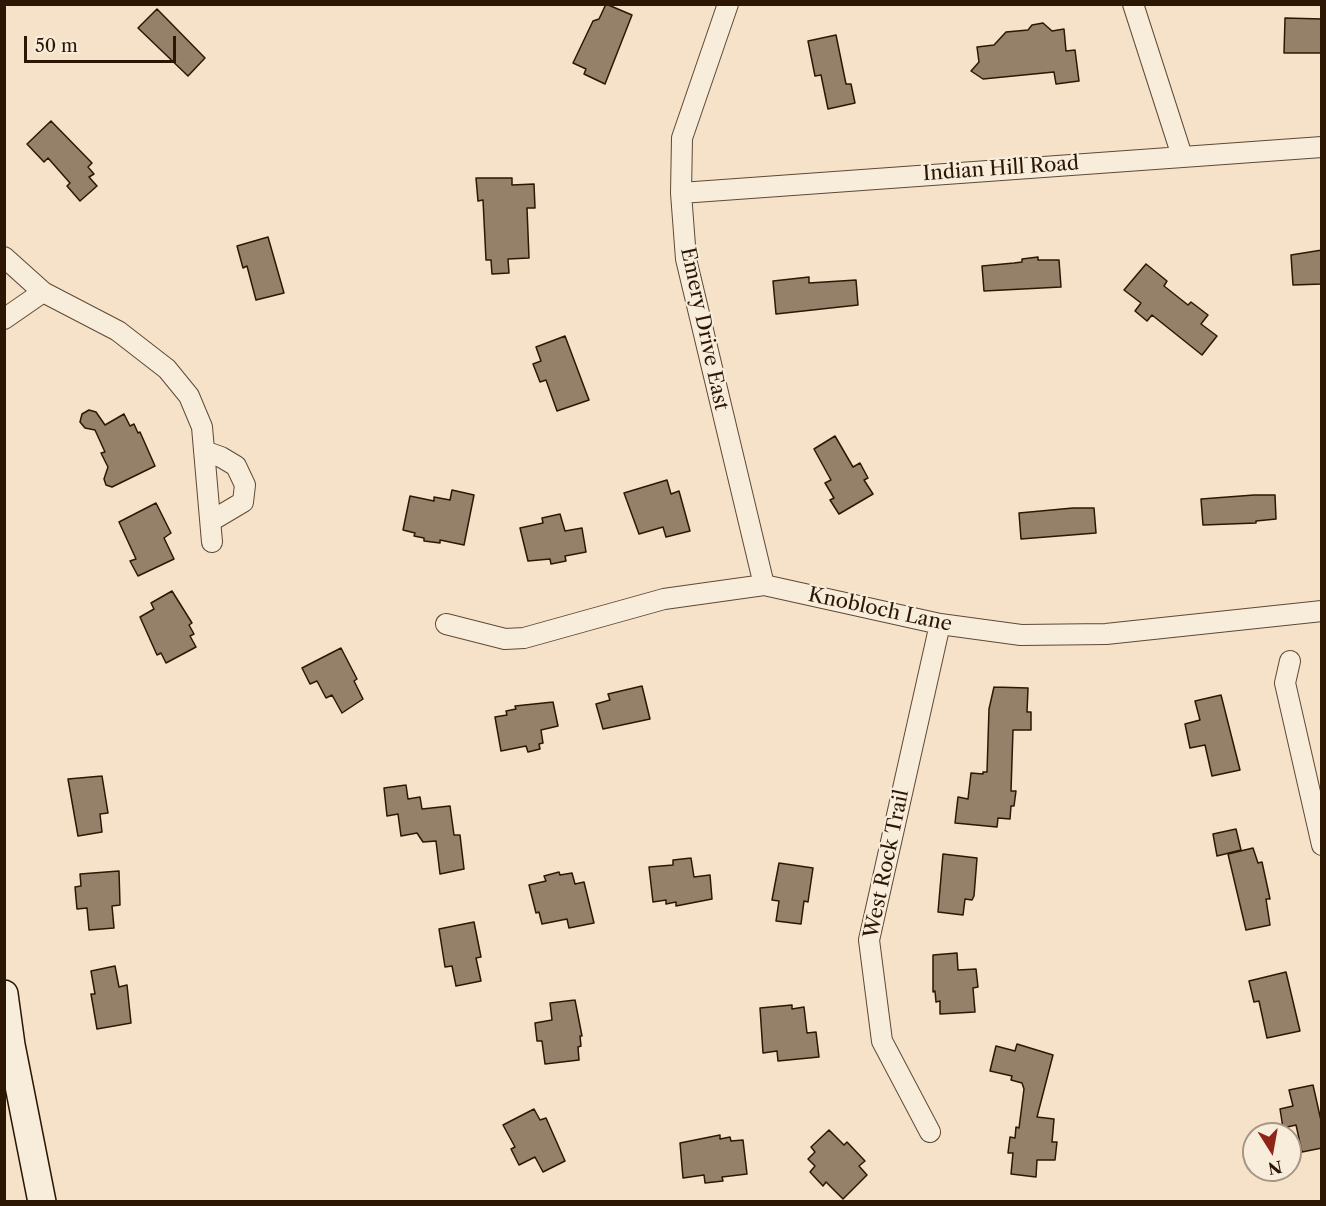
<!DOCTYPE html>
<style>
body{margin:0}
#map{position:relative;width:1326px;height:1206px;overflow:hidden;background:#f5e2c8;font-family:"Libre Caslon Text",serif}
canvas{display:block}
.frame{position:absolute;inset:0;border:6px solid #2c1704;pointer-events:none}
.north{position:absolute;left:1242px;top:1122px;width:60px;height:60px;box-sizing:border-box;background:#f8ecdb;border:2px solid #a69785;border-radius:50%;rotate:169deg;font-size:16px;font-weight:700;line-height:24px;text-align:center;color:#2c1704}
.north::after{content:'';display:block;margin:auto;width:21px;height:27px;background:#8f2418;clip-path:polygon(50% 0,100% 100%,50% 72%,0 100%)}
.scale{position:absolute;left:24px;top:36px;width:152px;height:27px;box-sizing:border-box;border:3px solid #2c1704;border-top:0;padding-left:8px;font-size:18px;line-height:21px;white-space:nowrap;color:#2c1704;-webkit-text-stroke:4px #f8ecdb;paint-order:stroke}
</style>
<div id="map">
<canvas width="1326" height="1206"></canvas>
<div class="frame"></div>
<div class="north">N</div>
<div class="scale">50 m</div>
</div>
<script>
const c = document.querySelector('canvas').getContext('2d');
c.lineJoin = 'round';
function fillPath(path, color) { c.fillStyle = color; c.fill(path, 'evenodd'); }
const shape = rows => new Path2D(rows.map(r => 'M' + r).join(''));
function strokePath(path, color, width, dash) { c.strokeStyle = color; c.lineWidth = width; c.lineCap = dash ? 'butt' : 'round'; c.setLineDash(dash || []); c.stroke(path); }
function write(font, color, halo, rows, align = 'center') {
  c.font = font + ' "Libre Caslon Text",serif'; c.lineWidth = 4.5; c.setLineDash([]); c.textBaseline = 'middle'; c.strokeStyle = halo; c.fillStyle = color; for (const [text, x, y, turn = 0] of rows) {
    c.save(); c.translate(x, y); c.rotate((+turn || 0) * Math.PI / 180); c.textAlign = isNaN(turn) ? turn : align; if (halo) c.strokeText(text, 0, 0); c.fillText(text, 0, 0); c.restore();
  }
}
const building = shape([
 [606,4,632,15,605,84,584,74,586,69,573,63,593,21,599,19,606,4],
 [157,9,205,58,188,76,138,28,157,9],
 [1285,18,1322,19,1322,53,1284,53,1285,18],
 [1043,23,1052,31,1064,29,1066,51,1075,50,1079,81,1056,84,1054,72,983,79,971,71,979,62,977,47,994,45,1006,32,1028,30,1032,25,1043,23],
 [836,35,846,84,851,84,855,103,828,109,821,75,815,76,808,41,836,35],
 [51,121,92,163,88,167,94,174,89,177,97,186,80,201,67,186,70,183,48,158,44,162,27,144,51,121],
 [476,178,512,178,512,185,534,184,535,208,527,208,529,258,508,259,509,273,492,274,491,260,486,260,483,200,478,201,476,178],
 [268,237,284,293,256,300,247,266,243,268,237,246,268,237],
 [1322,250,1322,284,1293,285,1291,255,1322,250],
 [1038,257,1038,260,1059,260,1061,287,984,291,982,266,1014,263,1022,262,1022,259,1038,257],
 [1146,264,1167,281,1164,286,1188,305,1191,302,1208,315,1201,324,1217,336,1202,355,1152,315,1147,321,1135,311,1141,303,1124,290,1146,264],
 [809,277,809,283,856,280,858,305,776,314,773,281,809,277],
 [565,336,589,400,557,411,546,380,540,382,533,364,541,361,536,347,565,336],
 [89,410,96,412,105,425,124,414,130,426,134,424,138,433,140,432,155,466,112,487,106,485,104,479,108,467,101,453,105,452,95,430,85,428,80,422,82,414,89,410],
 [835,436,853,467,860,463,868,478,864,480,873,494,839,514,830,500,834,498,825,483,831,480,814,449,835,436],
 [667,480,671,494,679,491,690,531,666,537,663,527,639,534,624,493,667,480],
 [452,490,474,495,464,545,440,540,440,543,424,541,424,538,414,536,415,533,403,530,410,496,434,501,434,497,450,500,452,490],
 [1254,495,1275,495,1276,519,1256,521,1256,523,1203,525,1201,499,1254,495],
 [156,503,171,533,164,538,174,559,138,576,130,561,136,559,119,522,156,503],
 [1073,508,1094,508,1096,533,1021,539,1019,513,1073,508],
 [560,514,565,531,582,528,586,552,565,556,566,561,551,564,550,559,528,561,520,528,543,523,542,518,560,514],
 [172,591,192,623,189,625,194,634,190,636,196,647,166,663,161,653,157,655,140,617,154,609,151,603,172,591],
 [341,648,357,679,354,681,363,699,342,713,332,695,326,698,317,681,310,684,302,668,341,648],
 [642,686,650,719,603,729,596,704,610,700,608,694,642,686],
 [994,687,1028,688,1027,712,1031,712,1031,730,1013,730,1011,791,1016,791,1014,806,1011,806,1010,819,998,818,997,827,955,823,958,797,968,799,971,773,983,774,983,772,987,772,989,709,994,687],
 [1221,695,1240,770,1212,776,1205,745,1190,748,1185,724,1200,720,1195,701,1221,695],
 [553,702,558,726,541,730,543,743,539,744,540,749,528,752,526,746,501,751,495,717,507,715,506,711,516,709,515,706,553,702],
 [102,776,108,813,100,814,102,832,78,836,68,779,102,776],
 [406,785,408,799,420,797,422,809,450,806,454,835,460,835,464,869,440,874,436,841,423,842,417,833,401,836,398,814,387,816,384,788,406,785],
 [1236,829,1241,850,1217,856,1213,834,1236,829],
 [1253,848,1258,863,1262,862,1270,899,1266,899,1270,925,1246,930,1228,854,1253,848],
 [943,854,977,858,974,896,972,900,965,899,963,915,938,912,943,854],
 [691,858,694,877,710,875,712,899,676,906,676,902,666,904,666,900,653,902,649,867,673,865,673,860,691,858],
 [779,863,813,868,808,902,804,901,801,924,776,921,779,901,772,900,779,863],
 [119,871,120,905,112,906,114,928,89,930,87,908,77,909,75,887,81,886,80,874,119,871],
 [559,872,560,875,572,873,575,884,584,882,594,923,569,928,567,919,542,924,539,912,536,913,529,885,546,881,544,876,559,872],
 [474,922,481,957,476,958,481,981,456,986,452,966,445,967,439,929,474,922],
 [957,953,958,970,976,969,978,987,973,988,975,1012,940,1014,940,1001,936,1002,935,991,933,992,933,955,957,953],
 [115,966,119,987,127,985,131,1023,97,1029,91,994,95,994,91,971,115,966],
 [1286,972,1300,1031,1267,1038,1259,1001,1254,1002,1249,981,1286,972],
 [575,1000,582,1036,580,1036,581,1046,578,1047,579,1060,545,1064,542,1041,537,1041,535,1023,552,1020,550,1003,575,1000],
 [792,1005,792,1009,804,1007,807,1033,816,1032,819,1057,778,1061,777,1051,763,1053,760,1008,792,1005],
 [1017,1044,1053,1055,1037,1117,1054,1119,1052,1142,1057,1142,1055,1160,1037,1160,1036,1177,1011,1174,1013,1153,1008,1153,1010,1137,1015,1138,1016,1127,1019,1128,1024,1089,1022,1083,1011,1080,1012,1076,990,1071,996,1046,1015,1051,1017,1044],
 [1313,1085,1322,1125,1322,1148,1302,1152,1296,1125,1283,1128,1280,1109,1293,1106,1289,1090,1313,1085],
 [534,1109,540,1120,546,1118,565,1161,543,1172,535,1157,519,1165,511,1149,515,1147,503,1125,534,1109],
 [829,1130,844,1145,847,1142,865,1161,859,1166,867,1175,843,1199,826,1182,823,1186,810,1172,815,1166,808,1159,815,1152,811,1147,829,1130],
 [720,1135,720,1139,730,1137,731,1141,743,1140,747,1174,722,1177,723,1181,705,1183,704,1175,683,1178,680,1143,720,1135]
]);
fillPath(building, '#95816a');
strokePath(building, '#2c1704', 1.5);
const minor = shape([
 [728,4,682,138,681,193,686,259,764,585],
 [1133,4,1182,156],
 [681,193,1322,147],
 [4,257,43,292,118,331,167,369,189,396,202,427,212,542],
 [4,319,43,292],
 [204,451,221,457,236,466,245,485,243,502,211,521],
 [446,624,505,639,524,638,664,599,764,585,940,624,1021,635,1106,634,1322,611],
 [1290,661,1285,683,1322,845],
 [930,1132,882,1041,869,940,940,624]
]);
const secondary = shape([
 [4,994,11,1045,42,1202]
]);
strokePath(minor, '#5e4a35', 22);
strokePath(secondary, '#2c1704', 30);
strokePath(minor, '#f8ecdb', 20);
strokePath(secondary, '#f8ecdb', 27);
write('20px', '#2c1704', '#f8ecdb', [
 ["Indian Hill Road",1001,169,-4],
 ["Emery Drive East",704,329,78],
 ["Knobloch Lane",880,610,12],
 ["West Rock Trail",887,864,-78]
]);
</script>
